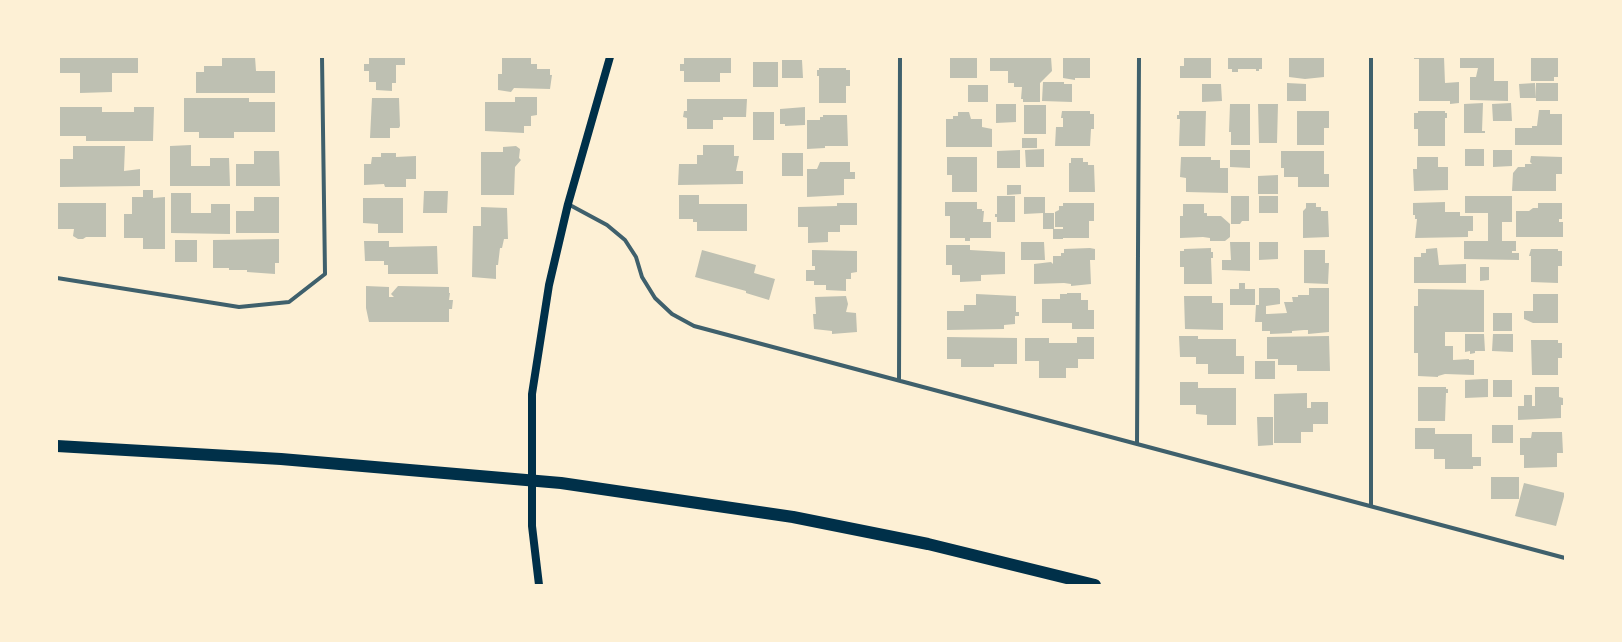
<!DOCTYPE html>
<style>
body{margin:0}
#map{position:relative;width:1622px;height:642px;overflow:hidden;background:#fdf0d5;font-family:"Source Serif 4",serif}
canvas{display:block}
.frame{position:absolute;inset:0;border:58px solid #fdf0d5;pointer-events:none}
</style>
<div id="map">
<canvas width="1622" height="642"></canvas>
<div class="frame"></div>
</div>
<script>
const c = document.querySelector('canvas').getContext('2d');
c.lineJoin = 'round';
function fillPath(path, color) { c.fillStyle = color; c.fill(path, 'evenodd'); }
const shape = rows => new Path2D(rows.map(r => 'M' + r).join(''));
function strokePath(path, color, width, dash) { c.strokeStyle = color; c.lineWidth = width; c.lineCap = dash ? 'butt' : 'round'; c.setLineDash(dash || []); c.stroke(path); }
fillPath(shape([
 [60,57,138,57,138,73,112,73,112,92,80,93,80,73,60,73],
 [222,57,255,57,256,71,275,71,275,93,196,93,196,72,204,72,204,66,222,66],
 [369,57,405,57,405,65,396,65,396,83,392,83,392,91,376,90,376,82,369,82,369,71,364,71,364,64,369,64],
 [502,57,531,57,531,64,537,64,537,69,550,69,550,75,552,75,550,89,514,88,511,92,498,90,498,74,502,74],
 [684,57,731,57,731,73,720,73,720,82,684,82,684,71,680,71,680,64,684,64],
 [950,57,977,57,977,78,950,78],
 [990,57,1051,57,1052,71,1040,83,1040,102,1023,102,1023,99,1021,99,1022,87,1014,87,1014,83,1008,83,1008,71,990,71],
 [1063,57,1090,57,1090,78,1075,78,1075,80,1063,78],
 [1184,57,1211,57,1211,78,1180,78,1180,66,1184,66],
 [1228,57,1262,57,1262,69,1259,69,1259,71,1256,71,1256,69,1238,69,1238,72,1232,72,1232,69,1228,69],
 [1289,57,1324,57,1324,77,1305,79,1289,77],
 [1414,57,1444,57,1445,83,1459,82,1459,103,1450,104,1450,101,1419,101,1419,59,1414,59],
 [1460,57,1494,57,1494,81,1508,81,1508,101,1470,100,1470,77,1476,77,1478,68,1460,68],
 [1531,57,1558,57,1558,77,1554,77,1554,81,1531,81],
 [782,60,802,60,803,78,782,78],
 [753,62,778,62,778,87,753,87],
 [819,68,846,68,846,70,850,70,850,86,846,86,846,103,819,103,819,76,817,76,817,70,819,70],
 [1043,82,1064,82,1064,84,1072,84,1072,102,1042,101],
 [1287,83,1306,84,1306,101,1287,101],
 [1535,83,1536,98,1520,98,1519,84],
 [1536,83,1558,83,1558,101,1536,101],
 [1202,84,1221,84,1222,101,1202,102],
 [968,85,988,85,988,102,968,102],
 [515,97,537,97,537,115,531,116,531,126,524,126,524,133,485,131,485,102,515,102],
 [184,98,249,98,249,102,275,102,275,132,234,132,234,138,199,138,199,132,184,132],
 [372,98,399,98,400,126,399,128,390,128,390,138,370,138],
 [687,99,747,99,746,117,723,117,723,120,713,120,713,129,687,129,687,118,683,117,684,111,687,111],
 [1483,103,1482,131,1485,131,1485,133,1464,133,1464,104],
 [1511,103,1512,121,1493,121,1492,104],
 [996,104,1016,104,1016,122,996,123],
 [1230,104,1250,104,1250,145,1231,145,1231,132,1229,132],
 [1258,104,1278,104,1277,143,1259,143],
 [1024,105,1046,105,1046,134,1024,134],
 [60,107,102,107,102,112,134,112,134,107,154,107,153,141,86,141,86,136,60,136],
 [805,107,805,125,785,126,785,124,780,124,780,109],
 [1539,110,1550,110,1550,114,1562,114,1562,145,1515,145,1515,128,1532,128,1532,126,1537,126],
 [1062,111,1090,111,1090,114,1094,114,1094,129,1091,129,1090,146,1055,146,1056,127,1063,127,1063,118,1061,118],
 [1179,111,1206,111,1205,146,1179,146,1180,119,1177,119,1177,115,1179,115],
 [1297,111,1329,111,1329,128,1324,128,1324,145,1297,145],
 [1418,111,1445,111,1445,113,1447,113,1447,118,1445,118,1445,146,1418,146,1418,129,1414,129,1414,113,1418,113],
 [753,112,774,112,774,140,753,140],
 [958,112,969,112,971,119,982,119,982,127,992,129,992,147,946,147,946,119,953,119,953,116,958,116],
 [823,115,847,115,848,146,825,146,825,148,807,149,807,120,820,120,820,117,823,117],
 [1022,138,1037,138,1037,148,1022,148],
 [191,145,191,166,210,166,210,158,229,158,230,186,170,186,170,146],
 [703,145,734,145,734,156,739,156,736,171,743,171,743,184,678,185,679,164,697,164,697,155,703,155],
 [73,146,125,146,124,171,140,169,140,186,60,187,60,159,73,159],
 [516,146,520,149,519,158,521,160,515,167,514,195,481,195,481,152,503,152,503,147],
 [1044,149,1044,167,1026,167,1025,150],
 [1465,149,1484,149,1484,166,1465,166],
 [1020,150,1020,168,997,168,997,151],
 [1230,150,1250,150,1250,168,1230,167],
 [1493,150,1512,150,1512,166,1493,167],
 [254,151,279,151,280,186,236,186,236,164,254,164],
 [1281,151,1324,151,1324,174,1329,174,1329,187,1298,187,1298,177,1284,177,1284,168,1281,168],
 [381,153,396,153,396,157,416,156,416,179,406,179,406,187,385,187,384,184,364,185,364,164,371,164,372,157,381,157],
 [782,153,803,153,803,176,782,176],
 [1531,156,1562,157,1562,174,1556,174,1556,191,1512,191,1513,173,1518,167,1525,167,1525,164,1532,164,1530,162],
 [947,157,977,157,977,192,952,192,952,175,947,175],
 [1181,157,1211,157,1211,160,1220,160,1220,168,1228,168,1228,193,1186,192,1186,178,1180,177],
 [1417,157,1438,157,1438,167,1448,167,1448,190,1414,191,1413,169,1417,169],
 [1071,158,1083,158,1083,162,1088,162,1088,165,1094,165,1095,192,1069,192,1069,163,1071,163],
 [820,162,850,162,850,172,855,172,855,179,844,179,844,195,807,197,807,169,817,169],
 [1278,175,1278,194,1258,194,1258,176],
 [1007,185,1021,185,1021,194,1007,195],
 [143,190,153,190,153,198,165,197,165,249,143,249,143,238,124,238,124,214,132,214,132,197,143,197],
 [424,191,448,191,447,213,423,213],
 [171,193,191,193,191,213,211,213,211,204,230,204,230,234,171,233],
 [679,195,699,195,699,204,747,204,747,231,697,231,697,222,693,222,693,219,679,219],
 [997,196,1015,196,1015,222,997,222,997,217,995,217,995,214,997,214],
 [1231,196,1249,196,1249,221,1242,221,1240,224,1231,224],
 [1259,196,1278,196,1278,213,1259,213],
 [1465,196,1512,196,1512,222,1502,222,1502,241,1516,241,1516,251,1512,251,1512,253,1519,253,1519,260,1464,259,1464,241,1488,241,1488,213,1465,213],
 [254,197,279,197,279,233,236,233,236,211,254,211],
 [1024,197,1045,197,1045,213,1054,213,1054,229,1063,229,1063,239,1053,239,1053,229,1043,229,1043,213,1024,214],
 [363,198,403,198,403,233,378,233,378,224,363,223],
 [945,202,977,202,977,209,982,209,982,211,984,211,983,222,991,222,991,238,970,238,970,241,965,241,965,238,950,238,950,216,945,216],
 [1445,202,1445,212,1460,212,1460,216,1473,216,1473,231,1468,231,1468,237,1415,238,1417,219,1415,219,1415,215,1413,215,1413,203],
 [57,203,106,203,106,237,86,237,83,239,78,239,73,236,74,229,58,229],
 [837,203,857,203,857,225,840,225,840,232,828,232,828,242,808,243,808,227,798,227,798,207,837,206],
 [1063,203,1094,203,1094,221,1089,221,1089,238,1063,238,1063,227,1055,227,1055,212,1059,210,1059,206,1063,206],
 [1306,203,1316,203,1316,207,1321,207,1321,211,1328,211,1329,237,1303,238,1303,211,1306,208],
 [1538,203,1562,203,1562,219,1559,219,1559,222,1563,222,1563,237,1516,237,1516,211,1529,211,1533,208,1538,208],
 [1183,204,1204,204,1204,213,1207,213,1207,216,1221,216,1230,224,1230,237,1225,241,1210,241,1210,238,1203,237,1180,238,1180,216,1183,216],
 [481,207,507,208,508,239,504,239,502,248,500,248,498,265,496,265,496,279,472,277,473,226,481,226],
 [279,239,279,263,275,263,275,274,247,272,247,270,229,270,229,268,213,268,213,240],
 [175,240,197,240,197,262,175,262],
 [364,241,389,241,389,247,437,246,438,274,388,274,388,265,384,265,384,261,365,261],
 [1021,242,1044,242,1045,260,1021,260],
 [1230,242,1250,242,1250,271,1222,270,1222,260,1231,260],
 [1259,242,1278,242,1278,259,1259,260],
 [946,245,970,245,970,250,1005,252,1005,274,981,275,981,281,960,282,960,275,952,275,952,265,946,265],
 [1090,248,1095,249,1095,260,1090,260,1091,284,1071,286,1071,284,1064,283,1034,284,1034,264,1051,262,1053,264,1053,256,1061,256,1061,253,1064,253,1064,249],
 [1211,248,1211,252,1213,252,1213,258,1211,258,1212,284,1184,284,1184,267,1180,267,1180,251,1184,251,1184,249],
 [1437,248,1439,265,1466,264,1466,283,1414,283,1414,257,1421,257,1421,253,1426,253,1426,249],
 [1531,249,1558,249,1558,251,1562,251,1562,266,1558,266,1558,283,1531,282,1531,256,1529,256],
 [702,250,756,265,754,273,775,279,769,300,746,293,746,291,695,277],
 [812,250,857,251,857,272,851,273,851,279,846,279,846,291,826,290,826,285,814,285,814,281,806,281,806,270,815,270,815,266,812,266],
 [1304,250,1325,250,1325,263,1329,263,1328,284,1304,283],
 [1480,267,1489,267,1489,280,1480,281],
 [1239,283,1245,283,1245,289,1255,289,1255,305,1230,305,1230,289,1239,289],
 [366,286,389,287,389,297,394,297,391,294,398,286,449,287,449,293,450,293,449,300,453,300,452,309,449,309,449,322,369,322,366,308],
 [1259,288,1278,288,1280,290,1280,304,1266,306,1266,314,1268,314,1287,313,1284,302,1293,302,1292,297,1298,297,1298,295,1309,295,1309,288,1329,288,1329,332,1308,334,1308,330,1304,330,1292,331,1292,333,1270,334,1270,331,1262,331,1262,322,1255,322,1256,305,1259,305],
 [1418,289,1484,290,1484,332,1445,332,1445,346,1453,346,1453,360,1469,359,1469,360,1474,360,1474,375,1445,374,1438,376,1438,377,1418,376,1418,353,1414,353,1414,306,1418,306],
 [1067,293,1081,293,1081,300,1088,300,1088,310,1094,310,1094,329,1072,329,1072,323,1042,323,1042,299,1060,299,1060,294,1067,294],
 [976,294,1016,296,1016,312,1019,312,1019,316,1015,316,1015,324,1004,325,1004,329,947,330,947,311,964,311,964,305,976,305],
 [1533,294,1558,294,1558,323,1533,323,1524,319,1524,311,1533,311],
 [846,296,848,304,846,312,856,313,857,332,832,334,832,331,814,329,813,314,816,314,815,297],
 [1184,296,1212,296,1212,303,1223,303,1223,330,1185,329],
 [1493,313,1512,313,1512,331,1493,331],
 [1465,334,1484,334,1485,351,1475,351,1475,353,1470,354,1470,351,1465,352],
 [1493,334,1513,334,1513,352,1492,351],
 [1179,336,1198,336,1198,339,1236,339,1236,356,1244,356,1244,374,1208,374,1208,364,1196,364,1196,357,1180,357],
 [1329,336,1330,371,1297,371,1297,365,1278,365,1278,359,1267,359,1267,337],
 [947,337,1017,338,1017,364,994,364,994,367,961,367,961,359,947,359],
 [1077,337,1094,337,1094,359,1078,359,1078,368,1066,368,1066,378,1039,378,1039,361,1025,361,1025,338,1049,338,1049,343,1077,343],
 [1531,340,1558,340,1558,343,1562,343,1562,358,1558,358,1558,375,1532,375],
 [1255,361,1275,361,1275,379,1255,379],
 [1483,379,1488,379,1488,397,1465,398,1465,380],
 [1493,380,1512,380,1512,397,1493,397],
 [1180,382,1198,382,1198,388,1236,388,1236,425,1207,425,1207,415,1196,414,1196,405,1180,405],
 [1418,387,1446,387,1446,389,1448,389,1448,393,1446,393,1445,421,1418,421],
 [1535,387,1559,387,1559,397,1563,398,1563,405,1561,405,1561,418,1518,420,1518,406,1524,406,1524,395,1532,395,1532,406,1535,406],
 [1307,393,1307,408,1311,408,1311,402,1328,402,1328,424,1313,424,1313,432,1301,432,1301,443,1274,443,1274,394],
 [1257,417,1273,417,1273,445,1258,446],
 [1492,425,1513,425,1513,443,1492,443],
 [1415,428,1435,428,1435,434,1472,434,1472,457,1481,457,1481,466,1473,466,1473,469,1445,469,1445,459,1434,459,1434,449,1415,449],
 [1532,432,1562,432,1563,453,1557,453,1557,467,1524,468,1524,455,1520,455,1520,438,1531,438],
 [1491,477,1519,477,1519,499,1491,499],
 [1524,483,1565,493,1556,526,1515,516]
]), '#bec0b2');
strokePath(shape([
 [568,204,607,225,625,240,636,257,642,277,655,298,672,314,694,326,1565,558],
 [57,278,239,307,289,302,325,274,322,57],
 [899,380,900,57],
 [1137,444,1139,57],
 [1371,506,1371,57]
]), '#3f606c', 4);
strokePath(shape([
 [539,585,532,526,532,394,549,285,568,204,610,57]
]), '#003049', 8);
strokePath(shape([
 [57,446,281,459,561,483,793,517,928,544,1095,585]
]), '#003049', 12);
</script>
